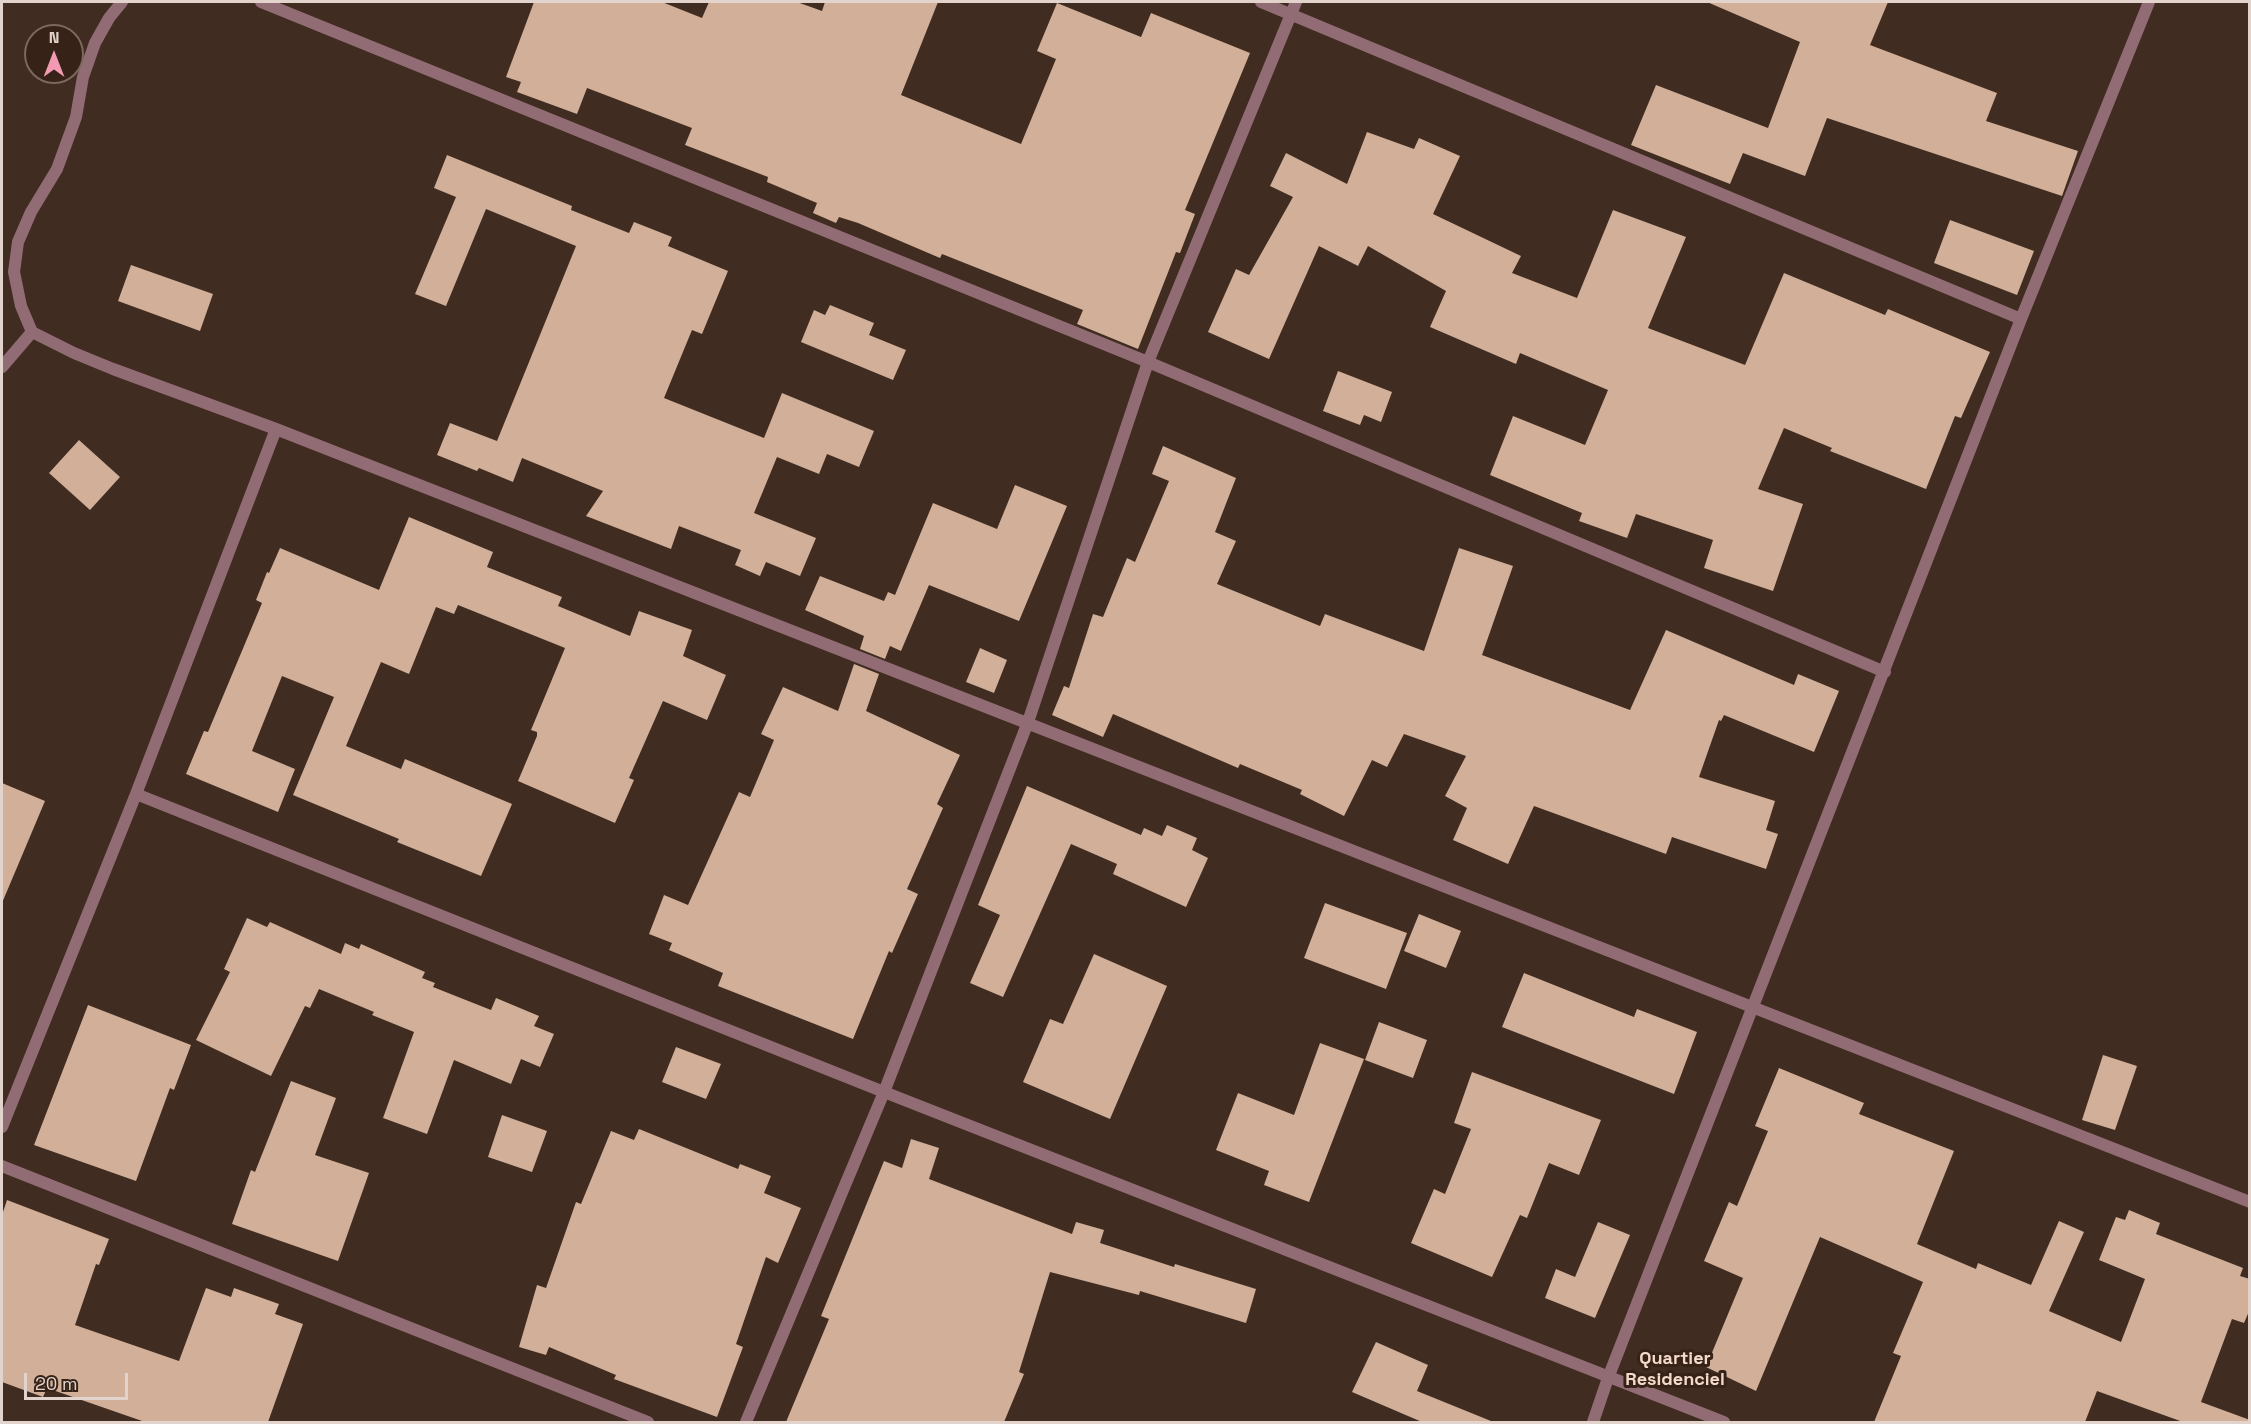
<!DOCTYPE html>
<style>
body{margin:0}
#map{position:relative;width:2251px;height:1424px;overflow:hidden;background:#402c20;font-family:"Space Grotesk",sans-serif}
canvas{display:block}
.frame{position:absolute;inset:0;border:3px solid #e2d4cd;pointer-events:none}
.north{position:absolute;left:24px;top:24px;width:60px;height:60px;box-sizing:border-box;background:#362217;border:2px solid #7b6960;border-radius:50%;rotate:0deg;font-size:16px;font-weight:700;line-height:24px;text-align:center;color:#e2d4cd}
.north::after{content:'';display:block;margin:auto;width:21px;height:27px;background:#f19ab1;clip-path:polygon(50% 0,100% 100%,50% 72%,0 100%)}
.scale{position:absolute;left:24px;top:1373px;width:104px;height:27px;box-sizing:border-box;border:3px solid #e2d4cd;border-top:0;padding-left:8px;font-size:18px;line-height:21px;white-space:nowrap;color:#e2d4cd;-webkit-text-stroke:4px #362217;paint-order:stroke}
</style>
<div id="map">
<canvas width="2251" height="1424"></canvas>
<div class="frame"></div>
<div class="north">N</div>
<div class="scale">20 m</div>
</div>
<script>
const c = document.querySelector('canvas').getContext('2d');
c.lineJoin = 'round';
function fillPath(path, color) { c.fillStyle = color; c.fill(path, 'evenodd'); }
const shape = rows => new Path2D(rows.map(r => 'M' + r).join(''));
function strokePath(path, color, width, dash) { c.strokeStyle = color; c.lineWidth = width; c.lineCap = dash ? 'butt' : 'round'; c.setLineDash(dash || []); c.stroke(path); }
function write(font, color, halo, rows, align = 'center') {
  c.font = font + ' "Space Grotesk",sans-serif'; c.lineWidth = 6; c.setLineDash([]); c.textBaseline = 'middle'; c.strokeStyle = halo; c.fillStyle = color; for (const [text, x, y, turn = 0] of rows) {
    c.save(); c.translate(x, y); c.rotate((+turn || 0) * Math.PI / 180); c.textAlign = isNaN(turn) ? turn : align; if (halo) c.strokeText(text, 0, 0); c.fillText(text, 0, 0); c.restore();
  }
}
fillPath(shape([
 [534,2,662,2,702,18,709,2,797,2,822,11,825,2,938,2,901,95,1021,144,1056,59,1037,51,1057,3,1141,37,1151,13,1250,53,1185,210,1195,214,1180,253,1176,252,1138,349,1077,324,1083,310,942,254,940,258,858,223,839,217,836,223,813,213,817,203,767,182,768,177,685,145,692,128,587,88,577,114,517,92,521,82,506,77],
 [1707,2,1888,2,1870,45,1997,93,1986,121,2078,151,2062,196,1827,118,1805,176,1743,153,1730,184,1631,145,1656,85,1768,128,1800,42],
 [1367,132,1414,149,1419,138,1460,156,1433,214,1521,256,1512,273,1577,298,1613,210,1686,237,1648,328,1745,365,1784,273,1885,315,1888,309,1990,352,1961,418,1955,416,1926,489,1830,451,1832,448,1784,428,1758,489,1803,504,1773,591,1704,568,1713,540,1636,514,1627,538,1579,521,1582,513,1490,475,1513,416,1585,445,1608,390,1520,353,1516,364,1430,327,1446,291,1368,246,1358,266,1319,246,1269,359,1208,332,1236,269,1249,275,1293,197,1270,186,1286,153,1347,184],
 [447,155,572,206,571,210,629,233,634,222,672,237,668,246,728,271,702,334,692,330,664,398,764,438,782,393,874,431,859,467,827,454,819,474,777,457,754,513,816,538,800,576,766,562,760,576,735,565,741,550,679,526,671,549,586,516,603,491,522,458,513,482,479,468,477,471,437,455,450,423,497,441,576,246,486,209,446,306,415,294,456,197,434,188],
 [1950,220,2034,251,2017,295,1934,263],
 [131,265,213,294,200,331,118,301],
 [830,305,874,323,869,335,906,350,893,380,801,342,814,310,825,315],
 [1338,371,1392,392,1381,422,1364,415,1360,425,1323,411],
 [79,440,120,477,90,510,49,473],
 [1163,446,1236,478,1215,532,1236,541,1217,584,1320,626,1325,614,1424,651,1459,548,1513,566,1482,655,1630,710,1666,630,1794,685,1798,674,1839,691,1814,752,1724,715,1721,721,1719,720,1699,777,1775,801,1766,830,1778,834,1766,869,1672,837,1666,854,1534,806,1508,864,1453,840,1467,808,1445,796,1466,756,1404,734,1387,767,1372,760,1344,816,1300,794,1302,790,1240,764,1238,768,1113,714,1103,737,1052,715,1064,686,1069,688,1093,614,1103,617,1127,558,1135,562,1169,481,1152,474],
 [1015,485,1067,506,1019,621,929,585,901,651,890,646,885,659,860,649,864,636,805,610,820,576,884,601,888,592,895,595,933,503,997,529],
 [409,517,493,552,487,567,562,597,558,606,630,636,639,611,692,630,683,656,726,675,707,720,663,701,629,778,634,780,615,823,518,781,537,736,537,732,531,730,565,648,458,605,454,614,436,607,409,674,381,662,346,746,401,769,405,759,512,804,481,876,397,842,399,839,293,795,334,697,282,676,252,751,295,769,278,812,186,774,204,731,208,732,262,603,256,600,267,572,269,573,280,548,379,590],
 [980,648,1007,660,994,693,966,682],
 [854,664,879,674,866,711,960,755,937,804,943,808,907,889,918,894,892,953,889,951,853,1039,718,986,723,973,669,950,672,943,649,934,664,895,688,905,739,792,750,797,774,740,761,734,783,687,838,711],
 [2,783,45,801,2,903],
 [1027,786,1141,835,1144,828,1162,836,1167,825,1197,838,1192,850,1208,858,1186,907,1113,874,1117,864,1071,844,1003,997,970,983,1000,915,978,905],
 [1325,903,1407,933,1386,989,1304,958],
 [1419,914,1461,931,1446,968,1404,951],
 [247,918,267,927,270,922,341,954,345,943,359,949,361,944,425,972,422,978,435,983,433,987,491,1010,496,998,539,1016,534,1026,554,1034,540,1067,521,1059,511,1084,454,1060,427,1134,383,1118,414,1032,372,1015,374,1012,319,989,310,1008,305,1006,271,1076,196,1040,230,972,224,969],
 [1094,954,1167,986,1110,1119,1023,1082,1050,1019,1063,1024],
 [1524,973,1634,1017,1637,1009,1697,1032,1674,1094,1502,1027],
 [88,1005,191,1045,174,1090,170,1088,136,1181,34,1145],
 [1379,1022,1427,1040,1413,1078,1365,1060],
 [1320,1043,1364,1059,1309,1202,1264,1185,1269,1171,1216,1150,1238,1093,1294,1115],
 [676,1047,721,1064,706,1099,662,1082],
 [2103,1055,2137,1066,2115,1130,2082,1120],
 [1779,1068,1864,1103,1859,1114,1954,1151,1917,1244,1976,1269,1978,1263,2031,1285,2059,1221,2084,1232,2049,1311,2121,1342,2145,1279,2099,1260,2116,1217,2125,1220,2129,1210,2160,1223,2156,1234,2243,1268,2240,1276,2250,1279,2250,1309,2244,1323,2232,1319,2201,1402,2250,1420,2249,1422,2183,1422,2097,1391,2085,1422,1874,1422,1901,1356,1893,1353,1923,1282,1820,1237,1756,1391,1706,1367,1743,1278,1704,1261,1729,1202,1737,1206,1768,1131,1755,1126],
 [1472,1072,1601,1120,1579,1175,1549,1163,1527,1218,1520,1215,1492,1277,1411,1243,1434,1189,1445,1194,1471,1129,1454,1123],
 [291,1081,336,1098,315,1155,369,1173,338,1261,232,1224,251,1170,255,1172],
 [502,1115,547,1131,532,1172,488,1157],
 [639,1129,738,1169,740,1164,771,1176,764,1193,801,1208,778,1263,766,1257,736,1344,743,1347,717,1417,614,1379,616,1375,549,1347,546,1355,519,1347,537,1285,546,1288,576,1202,581,1204,611,1131,634,1140],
 [911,1139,939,1148,929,1179,1072,1234,1076,1222,1104,1230,1100,1243,1174,1267,1175,1264,1256,1289,1246,1323,1140,1291,1139,1295,1050,1272,1019,1372,1024,1374,1004,1422,786,1422,829,1319,821,1316,884,1161,902,1168],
 [7,1200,109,1239,99,1265,96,1264,75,1325,179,1361,206,1288,231,1297,234,1288,279,1304,275,1314,303,1324,268,1422,145,1422,47,1388,43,1397,2,1382,2,1215],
 [1598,1222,1630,1235,1595,1318,1545,1298,1556,1269,1575,1277],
 [1376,1342,1428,1365,1417,1391,1491,1421,1491,1422,1422,1422,1352,1392]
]), '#d1af98');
strokePath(shape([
 [122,2,109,18,95,43,83,77,76,117,57,169,31,212,18,242,14,272,21,306,32,332,74,353,113,369,276,429,2250,1202],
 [261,2,1148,362,1885,672],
 [1261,2,2021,319],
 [2,367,32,332],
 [136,794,884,1092,1724,1422],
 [2,1127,136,794,276,429],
 [2,1166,648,1422],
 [746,1422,884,1092,1028,722,1148,362,1296,2],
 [1593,1422,1608,1378,2021,319,2149,2]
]), '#926c74', 12);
write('bold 18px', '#f5d9cb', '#362217', [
 ["Quartier",1675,1359],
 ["Residenciel",1675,1380]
]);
</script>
